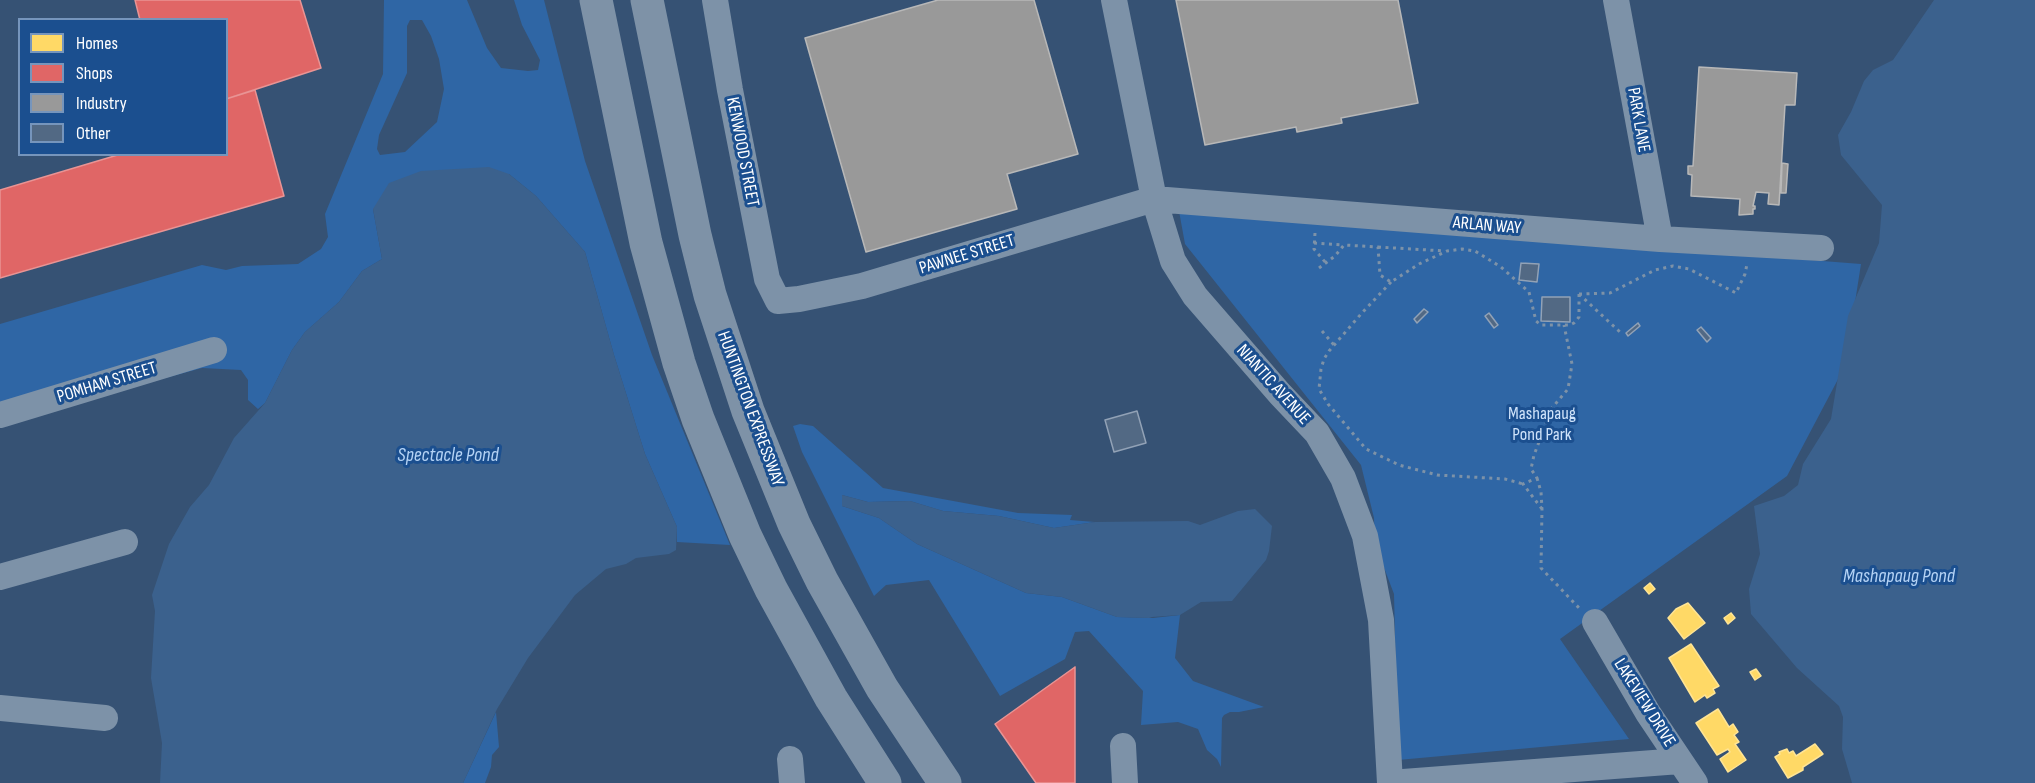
<!DOCTYPE html>
<style>
body{margin:0}
#map{position:relative;width:2035px;height:783px;overflow:hidden;background:#365274;font-family:"Sofia Sans Condensed",sans-serif}
canvas{display:block}
.legend{position:absolute;left:18px;top:18px;width:210px;height:138px;box-sizing:border-box;background:#1b4f8f;border:2px solid #7695bc;margin:0;padding:8px 10px;list-style:none;font-size:18px;color:#fff}
.legend li{display:flex;align-items:center;gap:12px;height:30px}
.legend b{width:30px;border:2px solid #7695bc}
</style>
<div id="map">
<canvas width="2035" height="783"></canvas>
<ul class="legend">
<li><b style="height:16px;background:#ffd966"></b>Homes</li>
<li><b style="height:16px;background:#e06666"></b>Shops</li>
<li><b style="height:16px;background:#999"></b>Industry</li>
<li><b style="height:16px;background:#526984"></b>Other</li>
</ul>
</div>
<script>
const c = document.querySelector('canvas').getContext('2d');
c.lineJoin = 'round';
function fillPath(path, color) { c.fillStyle = color; c.fill(path, 'evenodd'); }
const shape = rows => new Path2D(rows.map(r => 'M' + r).join(''));
function strokePath(path, color, width, dash) { c.strokeStyle = color; c.lineWidth = width; c.lineCap = dash ? 'butt' : 'round'; c.setLineDash(dash || []); c.stroke(path); }
function write(font, color, halo, rows, align = 'center') {
  c.font = font + ' "Sofia Sans Condensed",sans-serif'; c.lineWidth = 6; c.setLineDash([]); c.textBaseline = 'middle'; c.strokeStyle = halo; c.fillStyle = color; for (const [text, x, y, turn = 0] of rows) {
    c.save(); c.translate(x, y); c.rotate((+turn || 0) * Math.PI / 180); c.textAlign = isNaN(turn) ? turn : align; if (halo) c.strokeText(text, 0, 0); c.fillText(text, 0, 0); c.restore();
  }
}
fillPath(shape([
 [384,0,467,0,487,48,501,68,528,71,538,70,540,60,522,25,514,0,544,0,585,161,652,355,730,545,677,542,677,527,645,454,614,355,585,252,536,196,509,174,373,209,382,259,362,271,339,302,305,332,292,350,265,403,258,409,248,400,248,380,241,370,202,368,0,423,0,324,202,265,226,270,242,266,298,264,321,249,328,237,325,214,383,74],
 [410,20,422,20,431,36,439,59,444,89,437,122,405,152,380,155,377,149,379,135,407,73,407,26],
 [1179,211,1861,264,1845,366,1787,476,1560,639,1629,739,1398,760,1394,594,1375,544,1374,518,1361,465,1185,244],
 [800,424,813,426,883,488,1018,513,1072,515,1070,520,1095,522,1054,528,999,516,943,511,910,501,868,502,842,495,842,506,879,518,917,544,1026,593,1062,597,1117,617,1153,618,1180,615,1175,658,1193,681,1264,707,1239,712,1230,712,1224,715,1222,718,1221,767,1217,759,1207,750,1198,729,1178,722,1141,725,1143,691,1089,631,1075,632,1065,659,1000,696,929,580,886,585,874,596,802,452,793,426],
 [496,712,499,747,492,755,491,767,485,783,463,783]
]), '#2f66a5');
fillPath(shape([
 [1934,0,2035,0,2035,783,1852,783,1842,749,1843,717,1839,706,1797,668,1751,614,1749,589,1760,554,1754,506,1784,496,1798,485,1803,464,1831,419,1848,316,1879,243,1882,205,1841,155,1838,135,1851,112,1864,81,1873,70,1893,60],
 [489,167,509,174,536,196,585,252,614,355,645,454,677,527,676,550,669,554,636,558,626,564,606,569,575,595,528,658,497,709,463,783,160,783,162,743,151,678,155,611,152,595,169,544,190,507,209,485,234,438,265,403,292,350,305,332,339,302,362,271,382,259,373,209,389,183,421,171],
 [842,495,868,502,910,501,943,511,999,516,1054,528,1095,522,1188,521,1200,525,1238,511,1255,509,1272,526,1269,551,1266,560,1232,601,1201,602,1180,615,1152,617,1149,618,1117,617,1062,597,1026,593,917,544,879,518,842,506]
]), '#3b618d');
const homes = shape([
 [1650,583,1655,589,1649,594,1644,588,1650,583],
 [1688,603,1705,623,1684,639,1668,618,1676,609,1688,603],
 [1731,613,1735,618,1728,624,1724,618,1731,613],
 [1691,644,1719,686,1713,689,1715,693,1707,698,1705,695,1695,702,1669,658,1691,644],
 [1756,669,1761,676,1755,680,1750,672,1756,669],
 [1718,709,1729,727,1733,724,1738,732,1734,735,1739,742,1735,744,1746,760,1728,772,1720,759,1730,752,1728,749,1717,755,1696,723,1718,709],
 [1815,744,1823,754,1803,767,1803,770,1788,778,1775,757,1780,754,1779,752,1787,749,1789,753,1793,751,1796,756,1815,744]
]);
fillPath(homes, '#ffd966');
strokePath(homes, '#ffe494', 1.5);
const shops = shape([
 [135,0,300,0,321,68,226,99,226,20,140,20,135,0],
 [255,90,284,196,0,278,0,190,121,154,226,154,226,99,255,90],
 [1075,667,1075,783,1036,783,995,724,1075,667]
]);
fillPath(shops, '#e06666');
strokePath(shops, '#e99494', 1.5);
const industry = shape([
 [938,0,1034,0,1078,154,1007,174,1017,209,866,252,805,38,938,0],
 [1176,0,1398,0,1418,103,1341,118,1342,123,1297,132,1296,127,1205,145,1176,0],
 [1699,67,1797,73,1795,105,1785,105,1779,205,1768,204,1769,193,1756,192,1753,206,1755,206,1755,209,1753,209,1753,214,1739,215,1740,199,1691,196,1692,175,1688,174,1688,166,1693,166,1699,67],
 [1782,163,1788,164,1786,193,1781,193,1782,163]
]);
fillPath(industry, '#999');
strokePath(industry, '#b8b8b8', 1.5);
const building = shape([
 [1521,263,1539,264,1537,282,1519,280,1521,263],
 [1542,297,1570,297,1570,322,1541,321,1542,297],
 [1424,309,1428,312,1417,323,1414,319,1424,309],
 [1489,313,1498,325,1494,328,1485,316,1489,313],
 [1638,323,1640,326,1628,336,1626,333,1638,323],
 [1701,327,1711,338,1707,342,1697,330,1701,327],
 [1137,411,1146,443,1114,452,1105,420,1137,411]
]);
fillPath(building, '#526984');
strokePath(building, '#92a2b6', 1.5);
strokePath(shape([
 [1315,233,1314,249,1326,263],
 [1314,243,1342,245],
 [1378,247,1445,251],
 [1319,268,1335,256,1344,245,1378,247,1380,275,1391,282,1419,264,1447,251,1462,249,1475,251,1501,267,1529,292,1536,321,1541,325,1570,325,1574,323,1579,317,1579,294],
 [1391,282,1361,314,1329,351,1324,359,1321,369,1319,389,1328,404,1366,449,1399,465,1437,475,1505,479,1523,484],
 [1579,294,1610,293,1655,270,1673,266,1689,269,1736,293,1745,274,1747,264],
 [1579,294,1621,333],
 [1322,331,1334,345],
 [1537,478,1541,492,1542,509,1541,568,1580,609],
 [1542,509,1523,484,1537,478,1531,469,1534,455,1552,408,1568,389,1572,364,1564,325]
]), '#7d92a8', 3, [3, 4.5]);
strokePath(shape([
 [715,0,730,90,767,279,778,301,799,299,862,286,1154,199,1660,239,1821,248],
 [1114,0,1154,199,1173,261,1195,296,1280,394,1317,433,1343,478,1365,536,1381,620,1390,783,1680,761],
 [1616,0,1660,239],
 [0,415,214,350],
 [0,577,125,542],
 [1595,622,1648,713,1695,783],
 [0,708,105,718],
 [1123,746,1125,783],
 [790,759,792,783]
]), '#7d92a8', 26);
strokePath(shape([
 [596,0,646,243,679,363,698,419,745,535,771,589,831,698,885,783],
 [647,0,695,235,710,295,748,411,794,524,822,581,882,688,945,783]
]), '#7e92a7', 33);
write('18px', '#fff', '#1b4f8f', [
 ["PARK LANE",1638,120,80],
 ["KENWOOD STREET",742,152,79],
 ["ARLAN WAY",1487,226,5],
 ["PAWNEE STREET",967,255,-17],
 ["POMHAM STREET",107,383,-17],
 ["NIANTIC AVENUE",1273,385,48],
 ["HUNTINGTON EXPRESSWAY",750,409,70],
 ["LAKEVIEW DRIVE",1644,703,58]
]);
write('18px', '#cfe3fa', '#1b4f8f', [
 ["Mashapaug",1542,414],
 ["Pond Park",1542,435]
]);
write('italic 20px', '#b5d3f5', '#1b4f8f', [
 ["Spectacle Pond",448,456],
 ["Mashapaug Pond",1899,577]
]);
</script>
